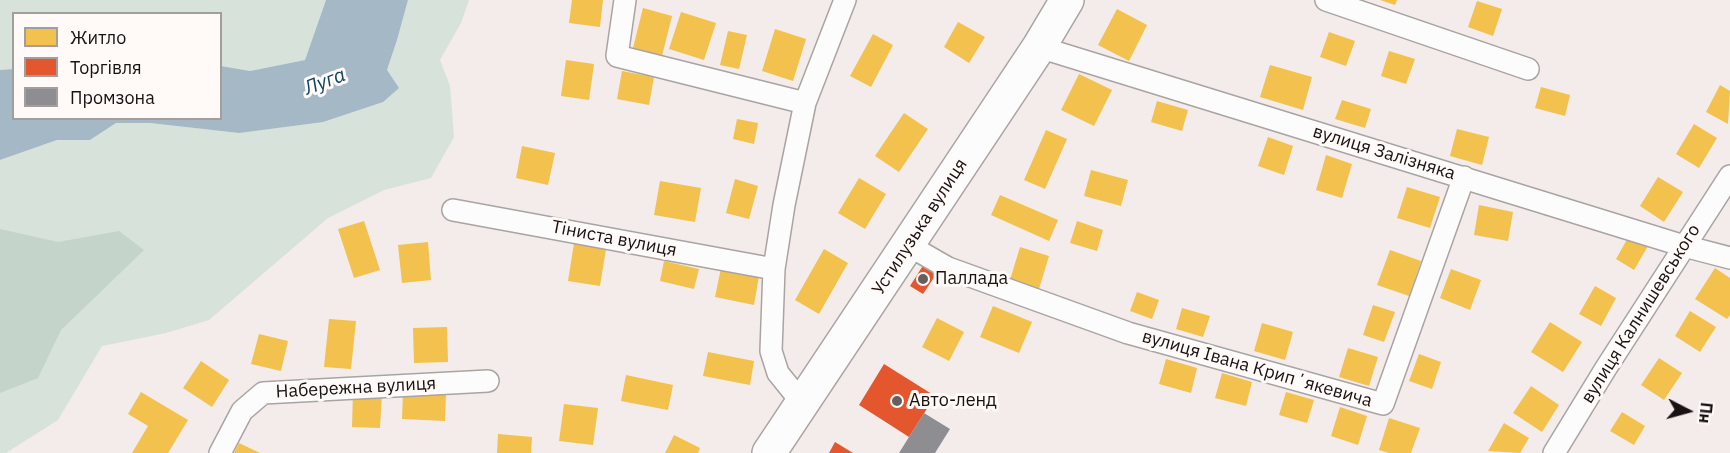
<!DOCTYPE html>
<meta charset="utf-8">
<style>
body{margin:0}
#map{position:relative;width:1730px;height:453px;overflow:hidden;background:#f3ecea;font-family:"IBM Plex Sans",sans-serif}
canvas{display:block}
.legend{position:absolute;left:12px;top:12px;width:210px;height:108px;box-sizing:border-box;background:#fffaf8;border:2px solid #a39e9c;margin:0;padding:8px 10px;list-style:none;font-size:18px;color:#181312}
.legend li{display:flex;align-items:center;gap:12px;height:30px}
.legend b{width:30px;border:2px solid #a39e9c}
.north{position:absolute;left:1658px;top:381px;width:60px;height:60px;-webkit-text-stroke:4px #fffaf8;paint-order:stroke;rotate:96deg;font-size:16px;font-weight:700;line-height:24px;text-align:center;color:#181312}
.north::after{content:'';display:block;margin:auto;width:21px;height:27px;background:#181312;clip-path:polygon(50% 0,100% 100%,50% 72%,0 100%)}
</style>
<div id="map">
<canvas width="1730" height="453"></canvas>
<ul class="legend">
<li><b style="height:16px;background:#f2c14e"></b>Житло</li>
<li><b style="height:16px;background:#e4572e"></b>Торгівля</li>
<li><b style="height:16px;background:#8d8d92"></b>Промзона</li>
</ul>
<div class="north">Пн</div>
</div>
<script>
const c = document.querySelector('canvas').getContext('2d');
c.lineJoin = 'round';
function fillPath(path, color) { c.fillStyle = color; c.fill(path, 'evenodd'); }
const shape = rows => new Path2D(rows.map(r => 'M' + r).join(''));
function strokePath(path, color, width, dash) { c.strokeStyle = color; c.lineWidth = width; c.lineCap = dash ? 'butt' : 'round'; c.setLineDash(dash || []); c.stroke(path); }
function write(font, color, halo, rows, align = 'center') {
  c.font = font + ' "IBM Plex Sans",sans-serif'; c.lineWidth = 6; c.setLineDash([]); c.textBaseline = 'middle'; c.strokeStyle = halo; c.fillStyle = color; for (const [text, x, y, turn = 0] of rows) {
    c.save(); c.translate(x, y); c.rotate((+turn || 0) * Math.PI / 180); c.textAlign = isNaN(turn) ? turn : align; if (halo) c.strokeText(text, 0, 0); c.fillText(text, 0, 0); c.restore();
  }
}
fillPath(shape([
 [0,0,326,0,305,60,250,71,221,66,220,14,14,14,13,69,0,70],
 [408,0,469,0,461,23,440,60,450,86,454,137,431,178,384,190,328,218,209,320,166,333,102,346,58,420,6,453,0,453,0,160,57,140,90,140,116,123,150,123,239,133,387,70,397,40]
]), '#d6e2da');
fillPath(shape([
 [0,229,58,242,119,231,144,250,61,330,38,378,0,393]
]), '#c4d4ca');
fillPath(shape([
 [326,0,408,0,397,40,387,70,399,88,383,102,323,122,239,133,150,123,116,123,90,140,57,140,0,160,0,70,13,69,14,118,220,118,221,66,250,71,305,60]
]), '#a5b8c5');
fillPath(shape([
 [572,0,603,0,600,27,569,23],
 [1380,0,1397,0,1395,5],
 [1477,1,1502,9,1493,36,1468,27],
 [643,8,672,16,662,56,633,48],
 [1117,9,1147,25,1129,61,1098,45],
 [681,12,716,23,704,60,669,49],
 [958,22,985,37,969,63,944,47],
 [775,29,806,39,793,81,762,71],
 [728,31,747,35,739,69,720,65],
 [1329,32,1355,41,1346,66,1320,57],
 [873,34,893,45,871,87,850,76],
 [1389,51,1415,59,1406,84,1381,76],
 [566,60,594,64,589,100,561,96],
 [1270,65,1312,77,1303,110,1260,97],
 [622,71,654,77,649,105,617,99],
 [1079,74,1112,90,1094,126,1061,110],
 [1720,85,1730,91,1728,124,1706,112],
 [1541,87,1570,95,1565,116,1535,108],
 [1342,100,1371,109,1365,128,1335,119],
 [1157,101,1188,110,1182,131,1151,122],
 [904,113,928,129,899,172,875,156],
 [737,119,758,123,754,144,733,139],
 [1694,124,1717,138,1699,168,1676,154],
 [1457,129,1489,137,1482,165,1450,156],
 [1046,130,1067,139,1045,189,1024,180],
 [1268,137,1293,146,1284,175,1258,166],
 [522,146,555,153,548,185,516,178],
 [1326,155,1352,164,1342,198,1316,190],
 [1091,170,1128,180,1121,206,1084,196],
 [1658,177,1683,192,1664,222,1640,206],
 [859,178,886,194,865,229,838,213],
 [735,179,758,186,749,219,726,213],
 [660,181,701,188,695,222,654,215],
 [1407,187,1440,197,1430,228,1397,218],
 [1000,195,1058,220,1049,241,991,215],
 [1479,205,1513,212,1508,241,1474,235],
 [364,221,380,270,354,278,338,229],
 [1077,221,1103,230,1097,251,1070,243],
 [1629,236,1648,246,1634,270,1616,259],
 [428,242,431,280,402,283,398,245],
 [574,243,606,249,600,286,568,281],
 [1020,247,1049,256,1039,289,1010,280],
 [824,249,848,263,819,314,795,300],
 [1390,250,1421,261,1409,296,1377,285],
 [664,261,699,269,694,289,660,281],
 [721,268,759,276,754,305,715,297],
 [1715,268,1730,278,1730,315,1727,319,1695,299],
 [1451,269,1481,280,1470,310,1440,298],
 [1595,286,1616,298,1601,326,1579,314],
 [1137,292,1159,300,1152,319,1130,311],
 [1373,305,1395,312,1384,342,1363,335],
 [993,306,1032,322,1019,353,980,337],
 [1182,308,1210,316,1203,337,1176,329],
 [1690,311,1716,327,1700,352,1675,336],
 [937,318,964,332,949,361,922,347],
 [329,319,356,321,351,369,324,367],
 [1550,322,1582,342,1563,372,1531,352],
 [1262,323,1293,332,1285,360,1254,351],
 [447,327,448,362,414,363,413,328],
 [259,334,288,341,281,371,251,364],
 [1348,348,1378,357,1369,386,1339,377],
 [708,352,754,361,750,385,703,376],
 [1419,354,1441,362,1432,389,1409,381],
 [1659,358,1682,373,1664,400,1641,385],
 [1166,359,1197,368,1191,393,1159,384],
 [201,361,229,380,212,407,183,388],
 [1222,373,1252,382,1246,406,1215,398],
 [626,375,673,385,668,410,621,401],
 [1531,386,1559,405,1542,432,1513,413],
 [141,392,188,420,168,453,132,453,148,426,128,414],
 [353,392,382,393,380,428,352,427],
 [403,392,446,394,445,421,402,419],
 [1286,392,1314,400,1307,423,1279,415],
 [564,404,598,408,593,445,559,441],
 [1340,407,1367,416,1358,445,1331,436],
 [1622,412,1645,426,1634,445,1610,431],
 [1389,418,1420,428,1411,453,1389,453,1379,450],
 [1504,423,1529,438,1520,453,1488,451],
 [498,434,532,437,531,453,497,453],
 [674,435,700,448,698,453,665,453],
 [239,443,260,453,234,453]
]), '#f2c14e');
fillPath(shape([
 [924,264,937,273,923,294,910,286],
 [884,364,935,396,909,437,859,405],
 [835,442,853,453,829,453]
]), '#e4572e');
fillPath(shape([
 [924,413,950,429,935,453,899,453]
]), '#8d8d92');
const minor = shape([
 [625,0,617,56,805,103],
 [1326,0,1528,69],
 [1039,47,1684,246,1730,258],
 [453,210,774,269],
 [908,245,948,268,1128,333,1383,404,1464,177],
 [803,404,778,373,771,351,774,269,784,205,805,103,845,0],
 [220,453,242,411,263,393,488,381],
 [1554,453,1606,368,1730,176]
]);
const primary = shape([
 [769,453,1039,47,1067,0]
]);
strokePath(minor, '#a9a4a2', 24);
strokePath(primary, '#a9a4a2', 36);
strokePath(minor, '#fdfcfc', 21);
strokePath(primary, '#fdfcfc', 33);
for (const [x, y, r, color] of [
 [923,279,6,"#655f5e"],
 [897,401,6,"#655f5e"]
]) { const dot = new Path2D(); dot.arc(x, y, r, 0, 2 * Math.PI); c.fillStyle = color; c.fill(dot); strokePath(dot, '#fffaf8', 2); }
write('18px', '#181312', '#fffaf8', [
 ["вулиця Залізняка",1384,153,17],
 ["Устилузька вулиця",920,227,-57],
 ["Тіниста вулиця",614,239,11],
 ["вулиця Калнишевського",1641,314,-58],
 ["вулиця Івана Крипʼякевича",1257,369,16],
 ["Набережна вулиця",356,388,-3]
]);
write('18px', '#181312', '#fffaf8', [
 ["Паллада",935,279],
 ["Авто-ленд",909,401]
], 'left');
write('italic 20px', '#0d4562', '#fffaf8', [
 ["Луга",325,82,-21]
]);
</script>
